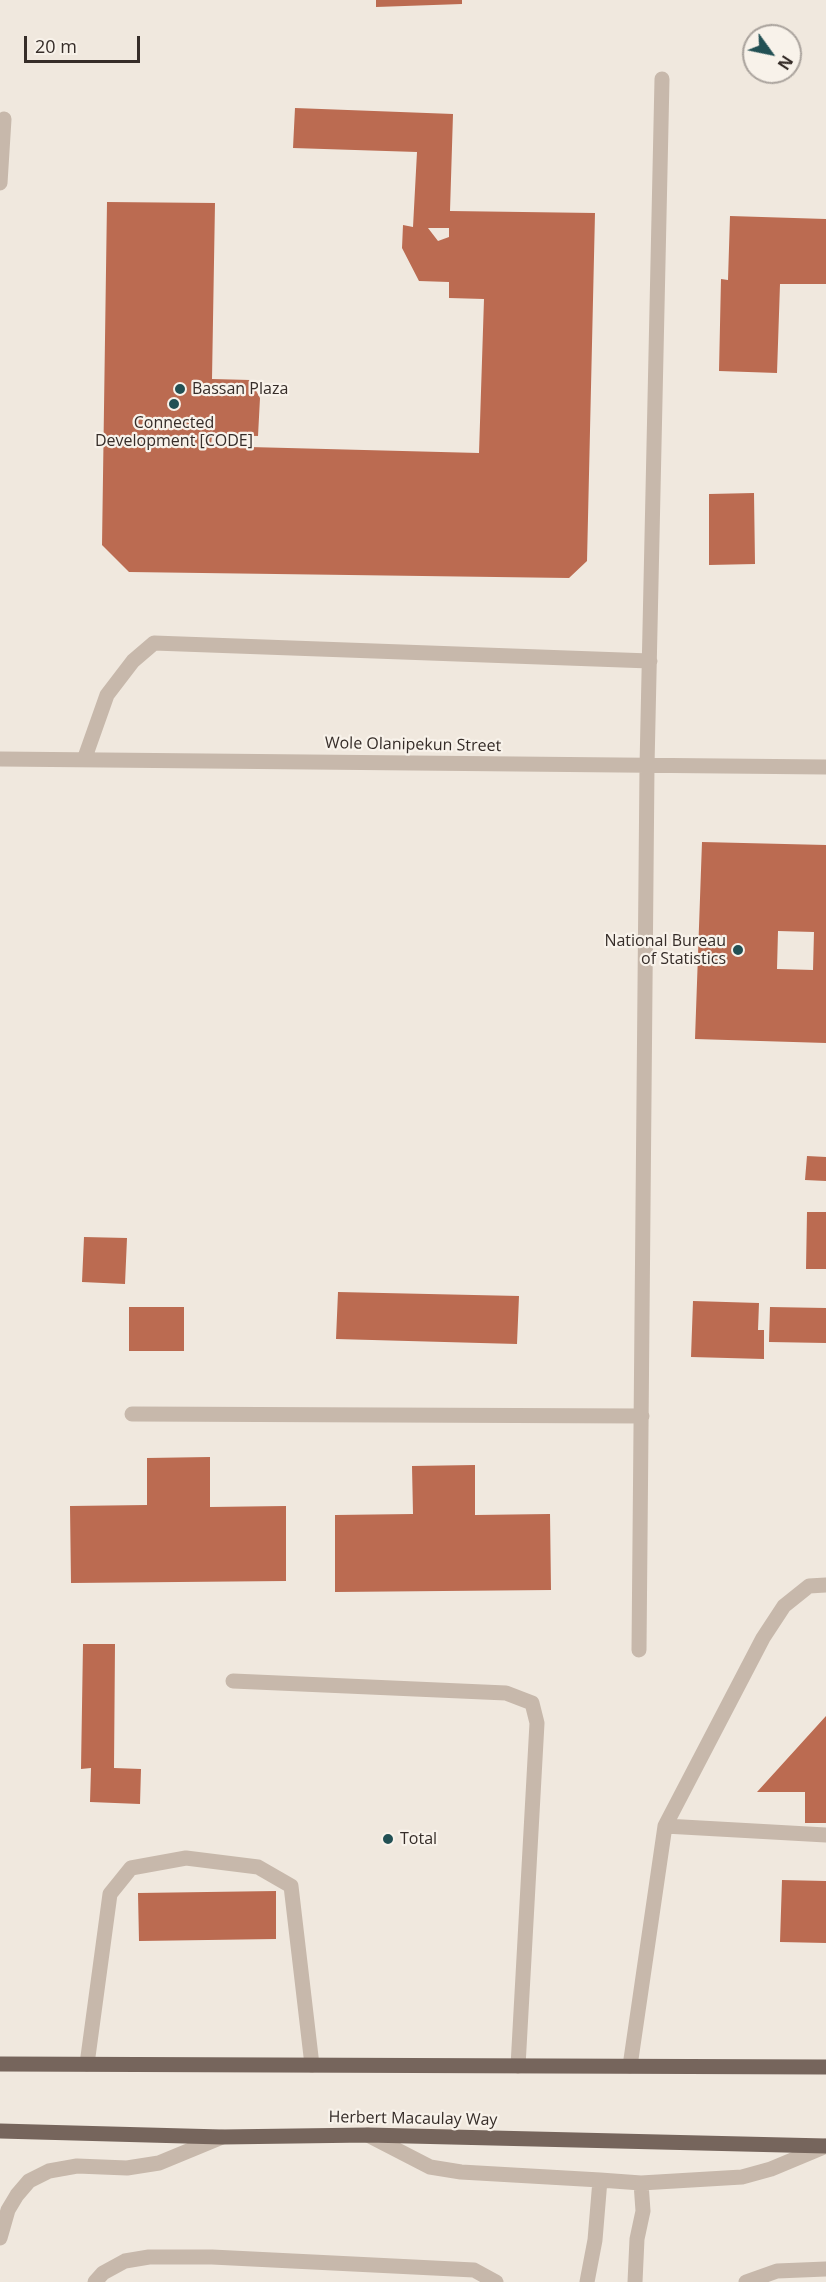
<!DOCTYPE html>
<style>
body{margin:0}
#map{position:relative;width:826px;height:2282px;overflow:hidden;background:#f0e8de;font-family:"Open Sans",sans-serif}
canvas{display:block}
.north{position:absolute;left:742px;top:24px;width:60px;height:60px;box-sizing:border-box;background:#f8f2ea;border:2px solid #aaa39d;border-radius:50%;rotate:123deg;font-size:16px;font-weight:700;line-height:24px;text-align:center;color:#362d29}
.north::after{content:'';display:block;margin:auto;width:21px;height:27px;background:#225054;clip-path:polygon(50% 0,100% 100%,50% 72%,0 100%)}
.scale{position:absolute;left:24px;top:36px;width:116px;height:27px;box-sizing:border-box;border:3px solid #362d29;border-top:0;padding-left:8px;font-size:18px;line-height:21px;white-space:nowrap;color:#362d29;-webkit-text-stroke:4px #f8f2ea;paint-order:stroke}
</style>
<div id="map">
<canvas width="826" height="2282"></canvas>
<div class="north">N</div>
<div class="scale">20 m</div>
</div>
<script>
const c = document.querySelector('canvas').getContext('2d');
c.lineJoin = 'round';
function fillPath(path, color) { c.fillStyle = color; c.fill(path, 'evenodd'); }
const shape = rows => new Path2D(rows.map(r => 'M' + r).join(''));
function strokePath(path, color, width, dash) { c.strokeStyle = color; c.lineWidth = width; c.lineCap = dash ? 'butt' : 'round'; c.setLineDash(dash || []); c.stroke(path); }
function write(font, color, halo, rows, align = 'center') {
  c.font = font + ' "Open Sans",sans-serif'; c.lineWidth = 4.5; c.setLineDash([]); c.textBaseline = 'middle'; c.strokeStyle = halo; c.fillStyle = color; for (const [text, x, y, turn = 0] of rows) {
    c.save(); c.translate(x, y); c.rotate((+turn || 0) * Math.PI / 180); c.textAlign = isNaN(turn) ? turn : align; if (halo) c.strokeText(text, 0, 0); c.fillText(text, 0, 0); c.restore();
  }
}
fillPath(shape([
 [376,0,462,0,462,4,376,7],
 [295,108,453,114,450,211,595,213,587,561,569,578,129,572,102,545,107,202,215,203,212,379,250,380,260,398,258,436,212,435,211,446,479,453,484,299,449,298,449,282,419,281,402,248,403,225,413,227,417,152,293,148],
 [428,228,449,228,449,237,438,241],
 [730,216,826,219,826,284,780,284,777,373,719,371,721,279,728,280],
 [754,493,755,564,709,565,709,494],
 [702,842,826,845,826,1043,695,1039],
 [778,931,814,932,813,970,777,969],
 [807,1156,826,1157,826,1181,805,1180],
 [807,1212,826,1212,826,1269,806,1269],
 [84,1237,127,1238,125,1284,82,1282],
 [338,1292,519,1296,517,1344,336,1339],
 [693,1301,759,1303,758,1330,764,1330,764,1359,691,1357],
 [129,1307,184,1307,184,1351,129,1351],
 [770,1307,826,1308,826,1343,769,1342],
 [210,1457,210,1507,286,1506,286,1581,71,1583,70,1506,147,1505,147,1458],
 [475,1465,475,1515,550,1514,551,1590,335,1592,335,1515,413,1514,412,1466],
 [83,1644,115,1644,114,1768,141,1769,140,1804,90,1802,91,1768,81,1769],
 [826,1716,826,1823,805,1823,805,1792,757,1792],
 [782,1880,826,1881,826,1943,780,1942],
 [276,1891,276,1939,139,1941,138,1893]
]), '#bb6b51');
strokePath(shape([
 [0,183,4,119],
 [0,759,826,767],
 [84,760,107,695,133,661,154,643,650,661],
 [132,1414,642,1416],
 [639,1650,647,766,662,79],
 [233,1681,506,1693,532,1703,537,1723,518,2066],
 [665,1826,826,1835],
 [87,2064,110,1894,131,1868,186,1858,258,1867,291,1886,312,2065],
 [630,2066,665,1826,763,1638,784,1606,809,1586,826,1585],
 [368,2135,430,2167,461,2172,600,2180,595,2240,587,2282],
 [600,2180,641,2183],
 [0,2238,8,2210,17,2195,29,2181,49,2171,77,2166,127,2168,159,2163,222,2137],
 [95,2282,103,2273,125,2261,149,2257,212,2257,474,2270,496,2282],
 [635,2282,637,2239,643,2211,641,2183,742,2177,771,2169,826,2146],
 [746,2282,777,2271,826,2269]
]), '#c7b8ab', 15);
strokePath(shape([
 [0,2064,826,2067],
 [0,2131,222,2137,368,2135,826,2146]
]), '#76655c', 15);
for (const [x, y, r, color] of [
 [180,389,6,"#225054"],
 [174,404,6,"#225054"],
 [738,950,6,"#225054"],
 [388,1839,6,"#225054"]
]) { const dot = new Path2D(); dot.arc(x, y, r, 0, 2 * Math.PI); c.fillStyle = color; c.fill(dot); strokePath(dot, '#f8f2ea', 2); }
write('16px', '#362d29', '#f8f2ea', [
 ["Bassan Plaza",192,389],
 ["Connected",174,423,"center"],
 ["Development [CODE]",174,441,"center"],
 ["National Bureau",726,941,"right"],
 ["of Statistics",726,959,"right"],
 ["Total",400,1839]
], 'left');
write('16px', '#362d29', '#f8f2ea', [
 ["Wole Olanipekun Street",413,745,1],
 ["Herbert Macaulay Way",413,2119,1]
]);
</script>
